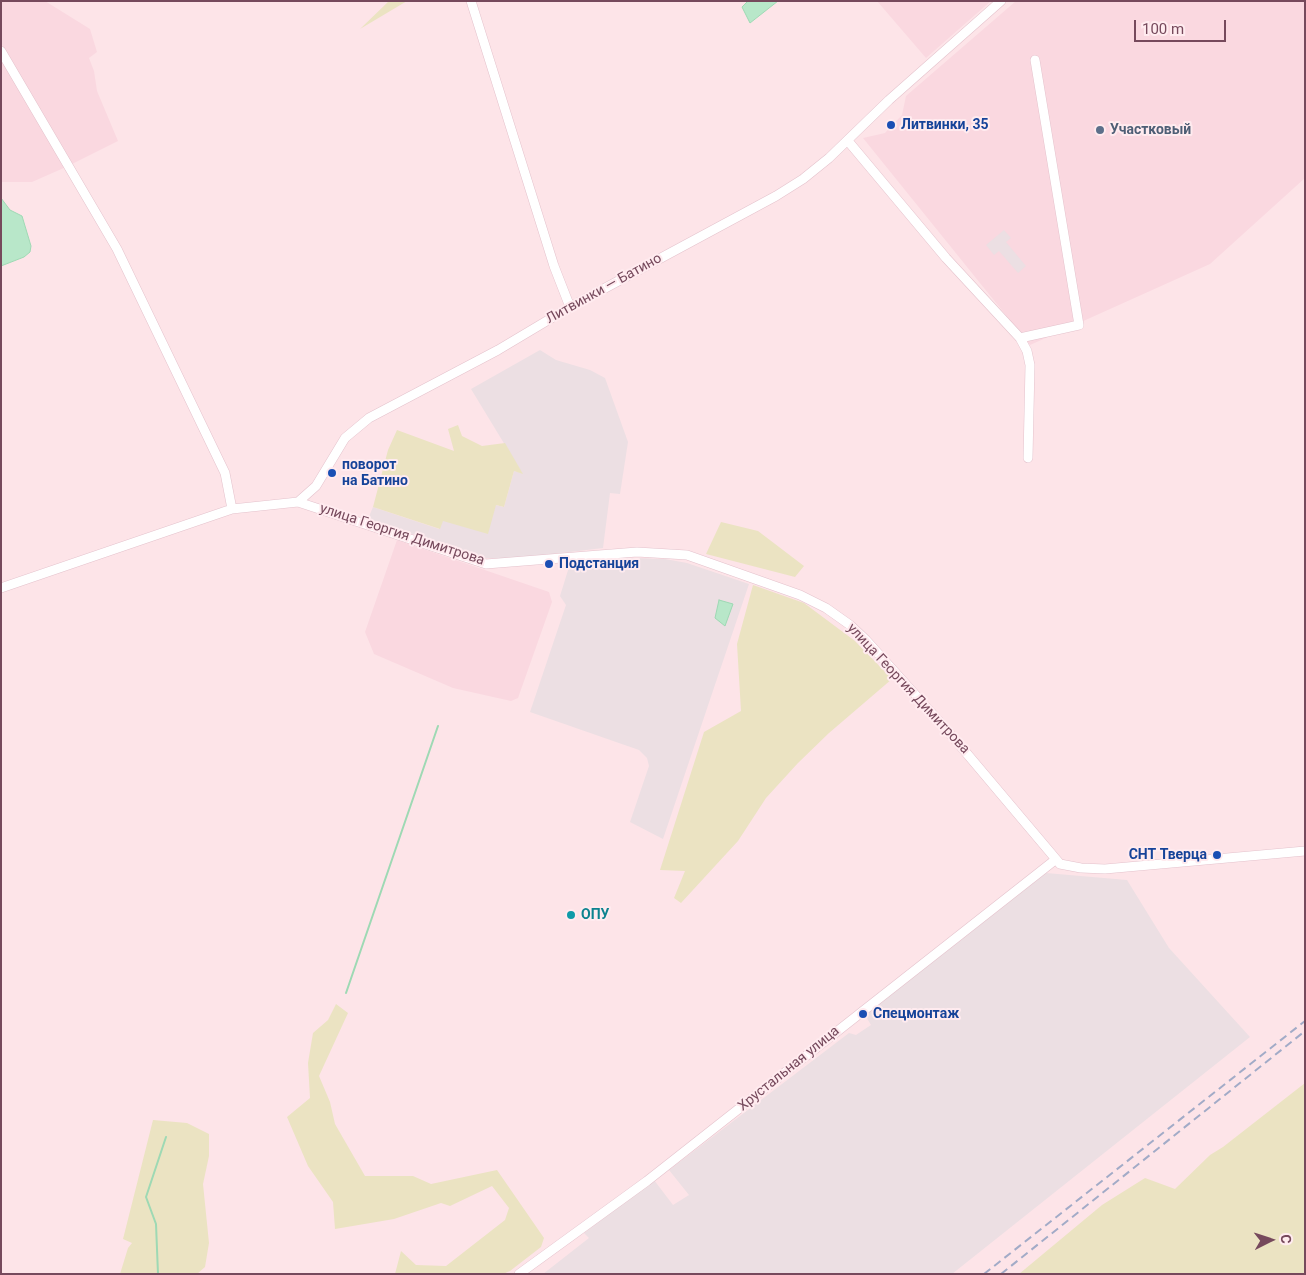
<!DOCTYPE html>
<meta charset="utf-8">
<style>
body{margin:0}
#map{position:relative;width:1306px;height:1275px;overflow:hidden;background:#fde4e8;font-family:Roboto,sans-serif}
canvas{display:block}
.frame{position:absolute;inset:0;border:2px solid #76495c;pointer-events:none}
.north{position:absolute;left:1246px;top:1215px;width:50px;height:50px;-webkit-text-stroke:4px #ffebef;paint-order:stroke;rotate:86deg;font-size:14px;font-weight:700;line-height:20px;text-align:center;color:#76495c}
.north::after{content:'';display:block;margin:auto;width:18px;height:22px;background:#76495c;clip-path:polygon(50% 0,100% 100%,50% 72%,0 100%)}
.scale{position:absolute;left:1134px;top:20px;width:92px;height:22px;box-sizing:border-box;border:2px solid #76495c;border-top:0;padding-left:6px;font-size:15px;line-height:18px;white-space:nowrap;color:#76495c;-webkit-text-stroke:4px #ffebef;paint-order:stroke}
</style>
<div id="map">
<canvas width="1306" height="1275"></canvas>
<div class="frame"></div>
<div class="north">С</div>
<div class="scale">100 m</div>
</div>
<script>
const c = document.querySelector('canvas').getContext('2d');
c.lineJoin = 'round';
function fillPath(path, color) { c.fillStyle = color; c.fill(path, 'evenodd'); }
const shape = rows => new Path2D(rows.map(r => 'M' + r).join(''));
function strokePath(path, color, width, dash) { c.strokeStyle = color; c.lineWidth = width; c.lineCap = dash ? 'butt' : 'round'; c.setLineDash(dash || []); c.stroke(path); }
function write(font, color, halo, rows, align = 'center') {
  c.font = font + ' Roboto,sans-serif'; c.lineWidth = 4; c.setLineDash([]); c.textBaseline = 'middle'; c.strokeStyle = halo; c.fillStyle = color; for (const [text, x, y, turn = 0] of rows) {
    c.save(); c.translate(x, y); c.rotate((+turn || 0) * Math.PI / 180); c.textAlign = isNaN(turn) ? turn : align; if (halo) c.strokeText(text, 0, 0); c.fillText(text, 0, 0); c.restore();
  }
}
fillPath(shape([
 [1,1,45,1,90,29,97,52,89,58,94,71,97,91,118,141,72,164,1,43],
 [877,1,991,1,926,58],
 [1016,1,1305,1,1305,178,1210,264,1030,345,863,138,885,133,902,115,906,96],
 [1,57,66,167,32,182,1,182],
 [397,540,549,592,552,602,518,698,511,701,453,688,374,654,365,632]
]), '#fad8e0');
fillPath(shape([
 [1004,230,1011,238,1006,242,1026,266,1018,273,999,251,994,255,986,245],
 [540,350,556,360,590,370,605,378,628,442,620,494,610,493,603,548,511,559,483,558,368,519,373,507,439,529,443,520,496,505,504,507,514,471,522,473,471,389],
 [633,558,665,559,687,563,749,584,663,839,630,822,649,766,647,758,639,750,530,712,566,605,560,596,569,567,576,563],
 [1046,873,1127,880,1169,948,1250,1037,952,1274,543,1274,589,1238,584,1233,654,1180,673,1205,689,1195,669,1170,849,1033,856,1035,871,1025,865,1015]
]), '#ecdfe3');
fillPath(shape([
 [389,1,407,1,360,29],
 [458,425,462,436,482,446,505,443,523,474,514,471,504,507,496,505,488,534,443,521,440,529,373,507,388,450,397,430,454,451,448,429],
 [721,522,758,531,804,566,795,577,706,554],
 [753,585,804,603,855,641,892,679,829,733,798,763,766,798,738,841,681,903,674,898,685,871,660,870,704,732,741,711,737,644],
 [336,1004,348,1013,319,1076,330,1102,335,1124,365,1176,413,1176,431,1184,497,1170,544,1238,541,1247,510,1271,503,1274,395,1274,401,1251,416,1265,446,1266,505,1220,509,1208,492,1186,450,1206,441,1203,394,1219,335,1229,333,1202,308,1166,287,1117,310,1098,308,1063,313,1033,328,1020],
 [1305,1083,1305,1274,1019,1274,1102,1205,1145,1178,1175,1189,1210,1155,1223,1147],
 [153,1120,187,1123,209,1134,209,1156,203,1184,209,1243,205,1267,197,1274,120,1274,128,1248,132,1243,123,1239]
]), '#ebe3c2');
const water = shape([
 [748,1,778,1,750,23,742,7,748,1],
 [1,198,10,210,22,216,31,246,30,252,24,257,1,266,1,198],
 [719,600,733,604,725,626,715,618,719,600]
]);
fillPath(water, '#b8e7c9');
strokePath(water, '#9ed9b4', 1);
strokePath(shape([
 [346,993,438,726],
 [158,1274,156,1224,146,1197,166,1137]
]), '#9ed9b4', 2);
const minor = shape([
 [471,1,554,266,570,307],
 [1,51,117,249,225,473,232,509],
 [848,141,946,258,1020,338,1027,351,1030,365,1028,458],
 [1020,338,1079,325,1035,60],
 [298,502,316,486,345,438,369,418,498,350,570,307,776,196,803,179,829,158,889,100,1001,1],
 [1,588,232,509,298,502,486,564,637,552,687,555,800,595,826,608,850,625,866,640,947,730,1060,864,1081,868,1105,869,1305,851],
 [519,1274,647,1181,1055,860]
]);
strokePath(minor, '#e4c2cc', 10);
strokePath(minor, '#fff', 9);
strokePath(shape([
 [984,1274,1305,1021],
 [1001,1274,1305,1031]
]), '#a2abc7', 2, [8, 5]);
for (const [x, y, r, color] of [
 [891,125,5,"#1a4fb4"],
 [1100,130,5,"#5c6f8a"],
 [332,473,5,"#1a4fb4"],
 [549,564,5,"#1a4fb4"],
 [1217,855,5,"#1a4fb4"],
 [571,915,5,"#0f9aa8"],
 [863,1014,5,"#1a4fb4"]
]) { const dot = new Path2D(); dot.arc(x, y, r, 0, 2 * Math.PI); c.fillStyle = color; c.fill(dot); strokePath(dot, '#ffebef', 2); }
write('bold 14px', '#164399', '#ffebef', [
 ["Литвинки, 35",901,125],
 ["поворот",342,465],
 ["на Батино",342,481],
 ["Подстанция",559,564],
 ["СНТ Тверца",1207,855,"right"],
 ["Спецмонтаж",873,1014]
], 'left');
write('bold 14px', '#4e5e75', '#ffebef', [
 ["Участковый",1110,130]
], 'left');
write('14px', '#76495c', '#ffebef', [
 ["Литвинки — Батино",604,289,-29],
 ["улица Георгия Димитрова",402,535,18],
 ["улица Георгия Димитрова",908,689,47],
 ["Хрустальная улица",789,1069,-39]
]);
write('bold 14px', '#0d838f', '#ffebef', [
 ["ОПУ",581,915]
], 'left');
</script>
